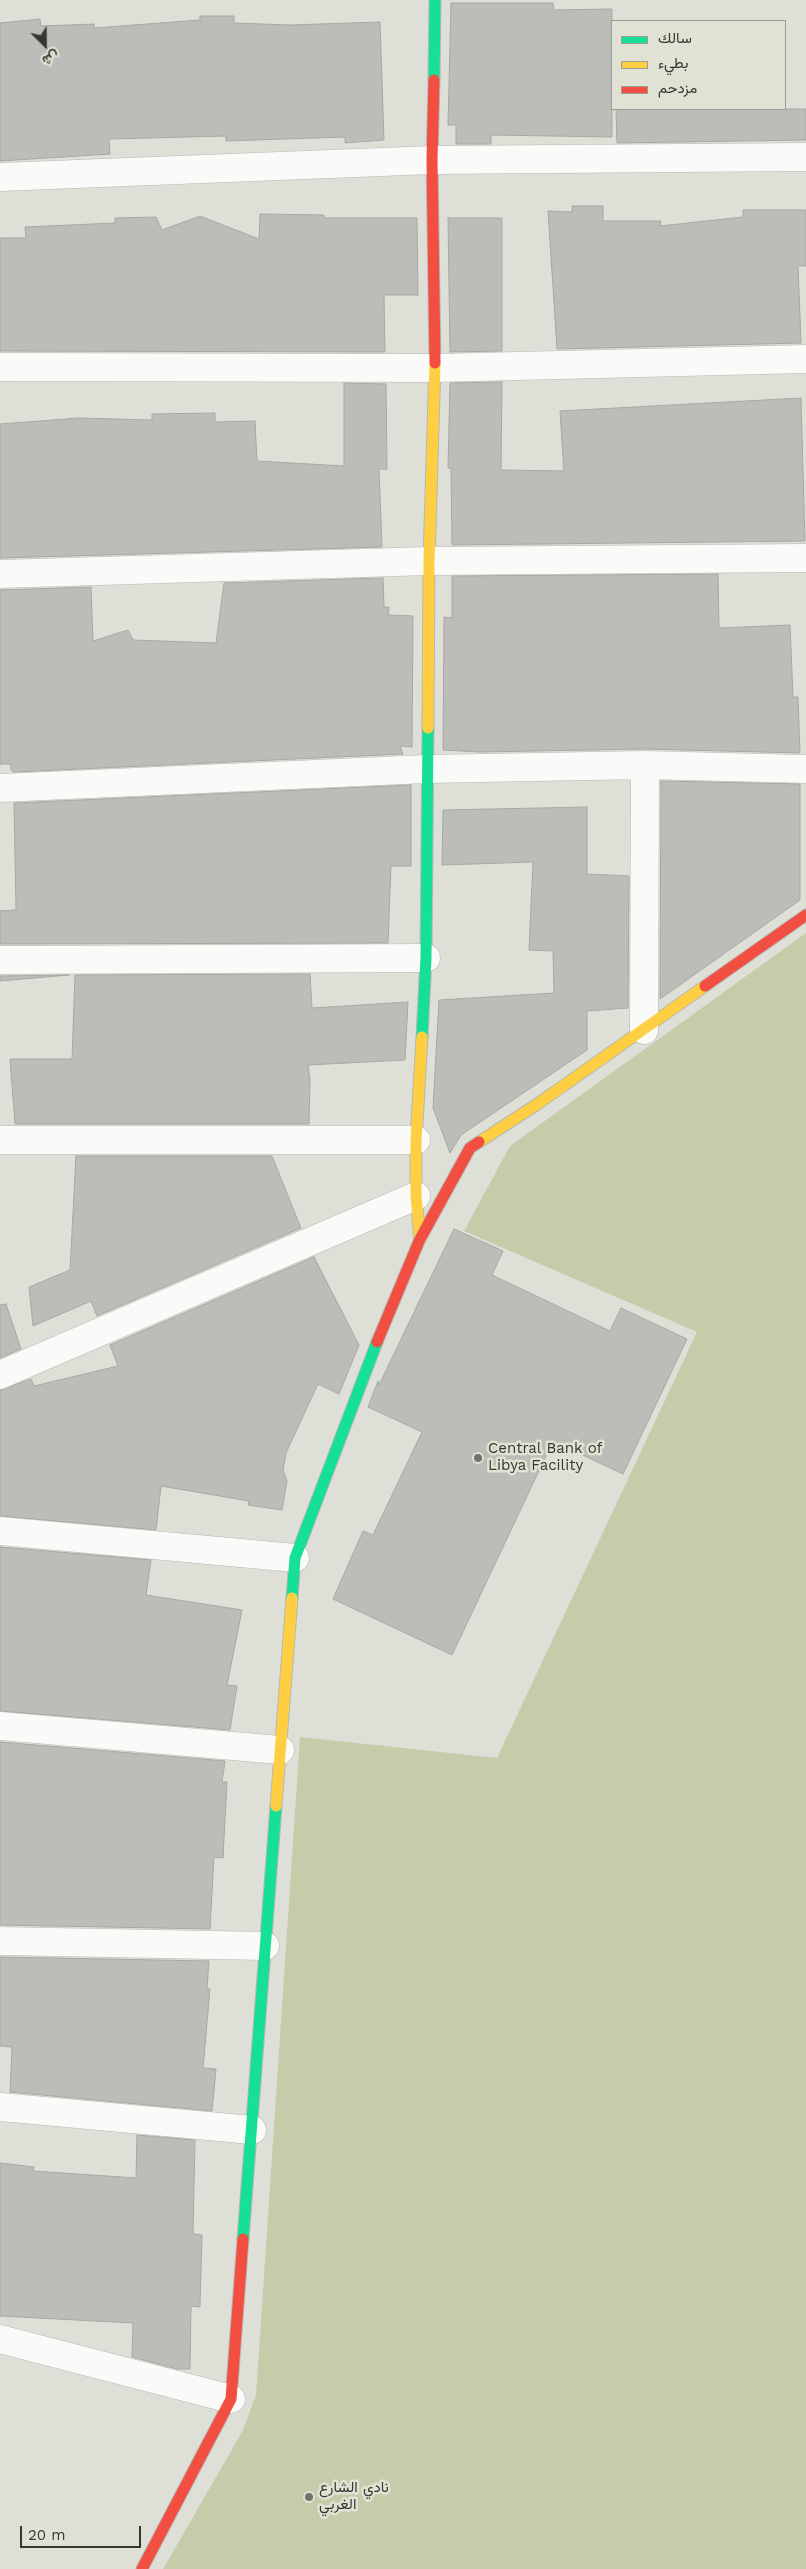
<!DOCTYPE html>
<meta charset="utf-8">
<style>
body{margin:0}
#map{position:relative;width:806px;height:2569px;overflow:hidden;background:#dee0d8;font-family:"Work Sans",Vazirmatn,sans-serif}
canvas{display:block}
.legend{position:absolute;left:611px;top:20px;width:175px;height:90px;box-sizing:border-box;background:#e0e3d4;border:1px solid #9c9e93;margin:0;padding:6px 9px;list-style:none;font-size:15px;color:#363731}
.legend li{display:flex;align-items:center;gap:10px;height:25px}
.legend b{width:25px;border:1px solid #9c9e93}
.north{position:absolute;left:20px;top:20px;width:50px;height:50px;-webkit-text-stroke:4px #e0e3d4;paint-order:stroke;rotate:157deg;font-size:14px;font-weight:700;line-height:20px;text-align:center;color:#363731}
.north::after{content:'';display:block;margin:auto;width:18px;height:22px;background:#363731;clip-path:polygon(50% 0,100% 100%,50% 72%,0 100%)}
.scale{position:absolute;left:20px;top:2526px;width:121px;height:22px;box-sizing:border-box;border:2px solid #363731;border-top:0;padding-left:6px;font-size:15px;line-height:18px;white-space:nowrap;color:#363731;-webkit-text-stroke:4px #e0e3d4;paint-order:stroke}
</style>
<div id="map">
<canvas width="806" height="2569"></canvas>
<ul class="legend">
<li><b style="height:6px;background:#16e098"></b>سالك</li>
<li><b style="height:6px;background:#ffcf43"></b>بطيء</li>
<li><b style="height:6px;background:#f24e42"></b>مزدحم</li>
</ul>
<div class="north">ش</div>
<div class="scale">20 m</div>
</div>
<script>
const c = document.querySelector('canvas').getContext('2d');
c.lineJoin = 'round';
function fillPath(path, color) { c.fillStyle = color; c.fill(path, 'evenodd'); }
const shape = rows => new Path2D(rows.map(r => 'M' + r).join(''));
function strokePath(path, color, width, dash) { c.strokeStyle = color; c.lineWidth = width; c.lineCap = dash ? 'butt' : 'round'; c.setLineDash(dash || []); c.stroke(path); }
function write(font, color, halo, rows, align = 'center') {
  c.font = font + ' "Work Sans",Vazirmatn,sans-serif'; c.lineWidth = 5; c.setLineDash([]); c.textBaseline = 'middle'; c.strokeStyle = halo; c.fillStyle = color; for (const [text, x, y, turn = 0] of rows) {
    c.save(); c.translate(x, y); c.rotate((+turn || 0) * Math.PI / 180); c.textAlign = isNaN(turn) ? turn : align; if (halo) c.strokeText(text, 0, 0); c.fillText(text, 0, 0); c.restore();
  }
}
fillPath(shape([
 [806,933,806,2569,163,2569,242,2432,256,2395,300,1737,497,1758,697,1332,464,1231,510,1146]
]), '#c6ccaa');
const building = shape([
 [451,3,553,3,554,10,612,9,612,137,491,135,491,144,456,144,456,125,448,125,451,3],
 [200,16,234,16,234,23,290,25,380,22,384,140,345,143,345,137,226,141,226,136,109,139,110,154,0,161,0,23,40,19,41,26,94,24,94,28,200,20,200,16],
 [616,109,806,109,806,140,617,143,616,109],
 [572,206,603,206,603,221,661,221,660,226,743,217,743,210,806,210,806,266,798,266,801,343,557,349,548,211,572,212,572,206],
 [260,214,324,215,324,218,417,218,418,295,384,295,385,352,0,351,0,238,26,238,25,227,115,223,115,218,156,217,162,230,200,216,259,239,260,214],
 [448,218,502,218,502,351,450,352,448,218],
 [502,382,501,470,564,471,560,411,801,398,805,541,452,545,451,468,448,468,450,383,502,382],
 [344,383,386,384,387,469,379,469,382,547,0,558,0,424,79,418,152,420,152,414,215,413,215,422,255,421,257,461,344,466,344,383],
 [718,574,719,628,790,625,793,697,798,697,800,753,645,749,481,752,443,750,444,617,452,618,452,576,718,574],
 [383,578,384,607,389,607,388,615,413,616,412,747,400,746,403,754,14,772,11,770,11,764,0,764,0,590,91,587,93,641,128,630,133,640,216,643,224,583,383,578],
 [661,781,800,784,800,900,660,999,661,781],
 [411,785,411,866,391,866,388,943,0,944,0,911,16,910,14,803,411,785],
 [587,807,587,874,629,876,628,1008,587,1011,587,1050,461,1135,450,1153,433,1108,439,1000,554,993,553,951,529,950,533,862,442,865,443,810,587,807],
 [310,974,312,1008,408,1002,405,1060,308,1065,310,1080,309,1124,15,1124,10,1059,72,1059,75,975,310,974],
 [69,975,0,981,0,976,69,975],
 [76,1156,272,1156,301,1228,97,1316,91,1301,33,1326,29,1287,70,1270,76,1156],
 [454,1229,503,1251,492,1275,610,1331,621,1308,687,1339,623,1474,553,1441,452,1655,333,1599,363,1531,373,1535,422,1432,368,1407,378,1381,379,1385,454,1229],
 [314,1257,359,1345,339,1394,318,1384,286,1453,283,1470,287,1481,282,1510,248,1505,249,1501,161,1486,156,1530,0,1516,0,1390,31,1379,34,1386,118,1366,110,1345,314,1257],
 [6,1304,21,1349,0,1358,0,1305,6,1304],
 [0,1547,151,1560,146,1595,242,1610,227,1685,237,1686,230,1730,0,1711,0,1547],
 [0,1742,225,1761,222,1782,227,1782,223,1858,214,1857,210,1929,0,1925,0,1742],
 [0,1957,209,1961,207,1989,210,1989,203,2068,216,2069,212,2111,10,2092,12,2047,0,2046,0,1957],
 [137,2135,195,2140,193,2234,202,2235,200,2307,191,2306,190,2369,177,2369,132,2357,133,2323,0,2316,0,2163,34,2167,33,2171,136,2178,137,2135]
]);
fillPath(building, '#bcbdb8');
strokePath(building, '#a7a8a2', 1);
const street = shape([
 [0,177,432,160,806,157],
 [0,367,435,368,806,359],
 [0,574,429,561,806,558],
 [0,788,427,769,645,765,806,769],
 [0,960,426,958],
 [644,1030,645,765],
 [0,1140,416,1140],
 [0,1375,416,1196],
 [0,1531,295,1558],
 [0,1726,280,1750],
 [0,1941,265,1946],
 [0,2107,252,2130],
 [0,2339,231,2399]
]);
const fast = shape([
 [434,80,435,0],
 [422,1037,426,958,428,728],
 [292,1598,295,1558,377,1342],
 [243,2239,276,1806]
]);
const slow = shape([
 [428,728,429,561,435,363],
 [479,1142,536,1105,705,986],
 [420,1239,416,1196,416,1140,422,1037],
 [276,1806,292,1598]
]);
const jam = shape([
 [434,80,432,160,435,363],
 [705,986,806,915],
 [377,1342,420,1239,470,1148,479,1142],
 [142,2569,231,2399,243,2239]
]);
strokePath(street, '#b6b8b2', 29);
strokePath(fast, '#b6b8b2', 13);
strokePath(slow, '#b6b8b2', 13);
strokePath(jam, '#b6b8b2', 13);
strokePath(street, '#fafaf9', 28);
strokePath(fast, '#16e098', 11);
strokePath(slow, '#ffcf43', 11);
strokePath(jam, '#f24e42', 11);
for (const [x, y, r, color] of [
 [478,1458,5,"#71726b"],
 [309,2497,5,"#71726b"]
]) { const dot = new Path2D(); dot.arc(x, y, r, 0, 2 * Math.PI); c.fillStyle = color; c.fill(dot); strokePath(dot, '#e0e3d4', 2); }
write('15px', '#363731', '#e0e3d4', [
 ["Central Bank of",488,1449],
 ["Libya Facility",488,1466],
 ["نادي الشارع",319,2488],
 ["الغربي",319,2505]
], 'left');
</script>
